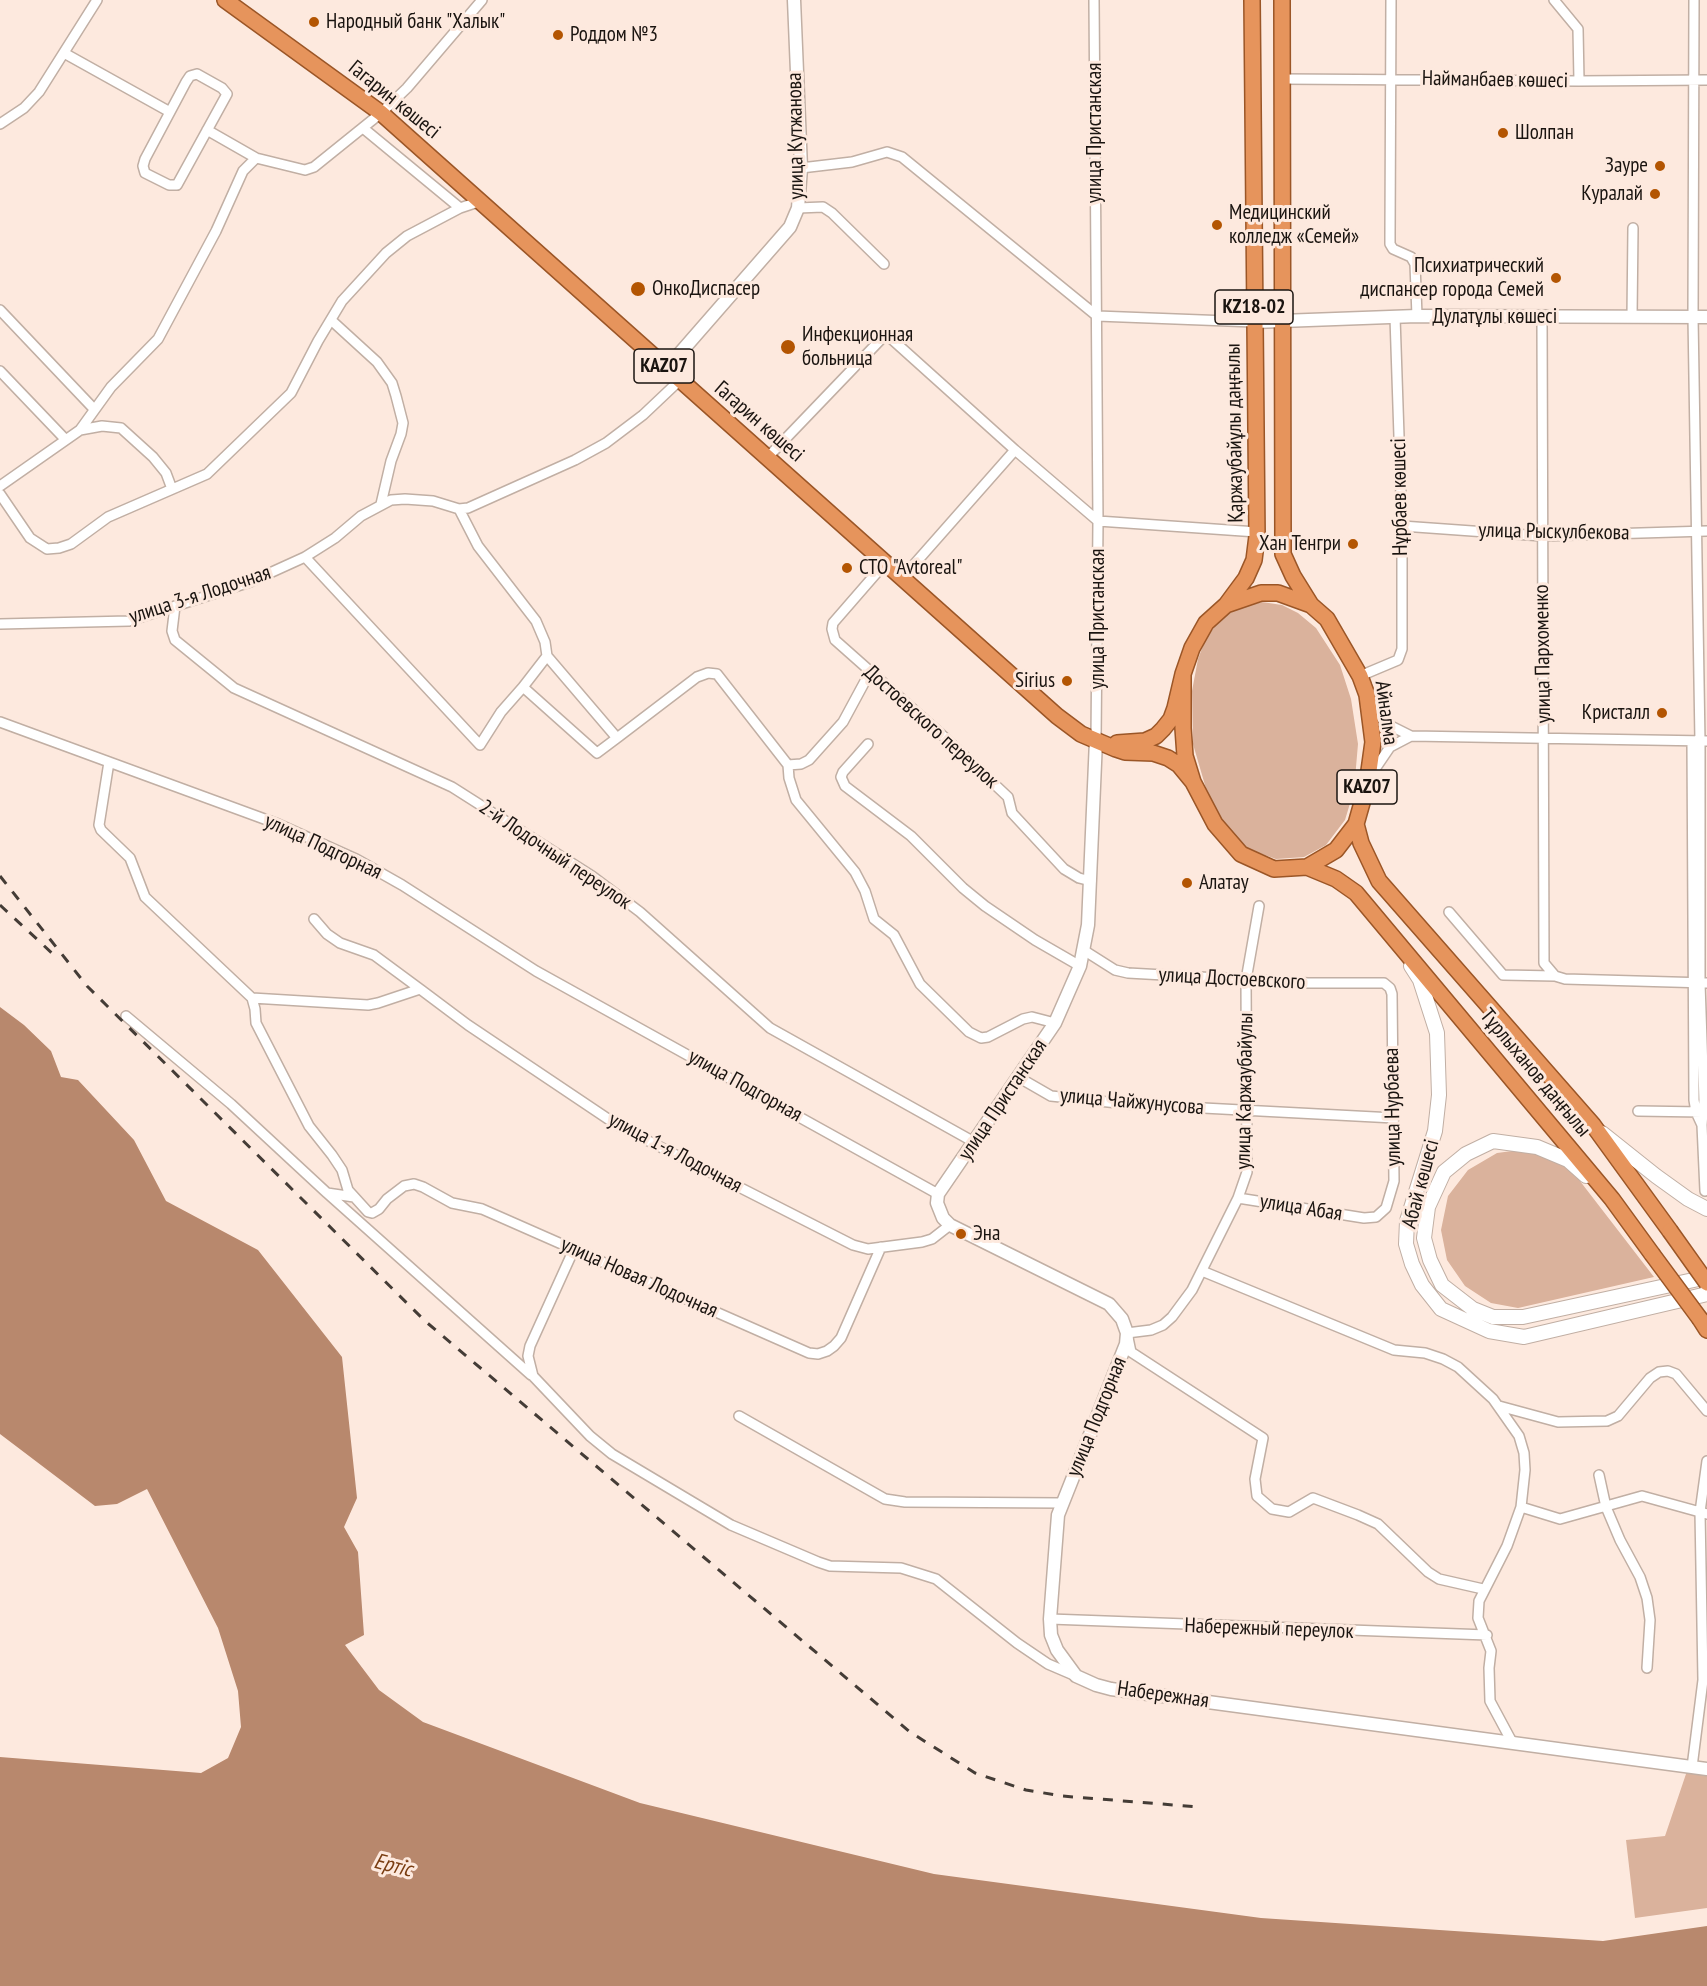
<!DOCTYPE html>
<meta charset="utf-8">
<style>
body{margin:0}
canvas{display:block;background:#fde9de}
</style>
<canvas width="1707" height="1986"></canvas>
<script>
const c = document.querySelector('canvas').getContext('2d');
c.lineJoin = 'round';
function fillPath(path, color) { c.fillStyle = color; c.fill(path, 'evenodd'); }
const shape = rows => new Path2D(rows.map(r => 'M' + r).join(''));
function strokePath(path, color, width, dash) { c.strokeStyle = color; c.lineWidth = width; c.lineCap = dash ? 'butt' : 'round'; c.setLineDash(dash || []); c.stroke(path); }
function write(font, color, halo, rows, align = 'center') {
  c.font = font + ' "PT Sans Narrow",sans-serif'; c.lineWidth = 6; c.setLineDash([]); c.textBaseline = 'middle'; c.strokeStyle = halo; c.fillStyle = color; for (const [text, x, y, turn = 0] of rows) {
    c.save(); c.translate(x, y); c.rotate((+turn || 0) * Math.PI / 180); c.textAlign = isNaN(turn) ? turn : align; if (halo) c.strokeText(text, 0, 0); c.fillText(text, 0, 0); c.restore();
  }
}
fillPath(shape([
 [1262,602,1282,605,1298,613,1316,628,1340,665,1351,699,1358,744,1354,790,1345,820,1326,845,1304,857,1276,859,1248,849,1223,824,1207,792,1193,744,1192,691,1198,659,1206,638,1220,620,1236,609],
 [1520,1150,1549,1156,1573,1172,1654,1277,1518,1308,1491,1303,1465,1286,1447,1260,1441,1230,1448,1196,1468,1170,1497,1153],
 [1687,1771,1707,1774,1707,1908,1635,1918,1626,1840,1665,1836]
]), '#dab29c');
fillPath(shape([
 [0,1007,24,1025,51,1051,61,1077,78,1080,134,1140,166,1201,258,1250,342,1357,357,1498,344,1527,358,1552,364,1635,345,1645,379,1690,423,1722,640,1803,934,1874,1261,1918,1603,1941,1707,1926,1707,1986,0,1986,0,1757,201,1773,228,1758,241,1727,238,1691,218,1628,147,1489,117,1504,95,1506,0,1434]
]), '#b8886d');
const minor = shape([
 [1094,0,1098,521,1096,740],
 [1391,0,1390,235,1390,244,1393,249,1411,257,1415,264,1417,316],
 [1554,0,1578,29,1579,81],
 [1694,0,1693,317,1700,741,1700,983,1704,1100,1702,1125,1705,1191],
 [64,53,170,112],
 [197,74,222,88,227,94,177,185,169,185,145,173,143,166,145,159,186,82,190,76,197,74],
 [1282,79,1579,81,1707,80],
 [0,124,24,108,39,92,97,0],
 [363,128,460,208],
 [207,130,256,158],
 [801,168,852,162,887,152,902,157,1097,316,1254,322],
 [798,208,823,207,832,213,884,264],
 [0,310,94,409],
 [1542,317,1544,963,1555,976,1565,979,1707,983],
 [1632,317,1633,228],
 [331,320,377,362,392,383,396,396,403,423,401,434,391,461,381,504],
 [0,371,65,439],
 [80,430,102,426,121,428,153,457,166,473,172,489],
 [768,457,886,334,1015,450,1098,521,1257,532],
 [0,486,80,430,111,387,158,339,216,231,243,171,256,158,305,170,314,167,381,113,407,88,482,0],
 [0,494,30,538,47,549,59,548,71,544,108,517,207,474,291,393,318,341,342,301,386,253,407,236,460,208,481,201],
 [459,509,478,546,536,621,545,642,547,656,523,687],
 [1402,526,1542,536,1707,531],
 [305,557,480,745,501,712,523,687,597,753,617,738],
 [886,562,833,623,832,629,835,640,941,734,1008,797,1012,813,1064,869,1079,878,1091,881],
 [903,577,1015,450],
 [175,606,172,631,175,640,234,688,452,787,592,876,640,912,770,1028,974,1142],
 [0,624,129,621,250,582,305,557,335,538,361,516,391,500,405,499,433,501,459,509,468,508,575,460,606,443,643,415,680,380],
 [547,656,617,738,697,677,708,673,717,674,788,765,789,778,796,800,855,872,865,891,874,919,894,935,920,984,969,1032,981,1038,988,1037,1023,1019,1032,1017,1055,1023],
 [1360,676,1398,660,1402,649,1402,526,1395,317],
 [1370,701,1385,723,1411,736,1707,741],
 [0,722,278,824,356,859,402,885,536,971,938,1194],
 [1692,741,1694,1100,1696,1112,1702,1125],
 [868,744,843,772,841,777,845,786,911,836,963,888,985,906,1035,940,1080,966],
 [109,762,99,825,101,830,130,858,145,897,252,998,255,1009,256,1023,309,1126,332,1155,342,1170,348,1190,368,1212,372,1213,379,1209,387,1199,404,1186,414,1184,423,1187,452,1203,482,1209,809,1353,818,1354,827,1351,834,1346,841,1338,881,1247],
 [788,765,801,764,809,760,843,722,870,672],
 [1373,772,1390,747,1411,736],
 [1259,906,1246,980,1247,1172,1238,1198,1192,1290,1172,1317,1163,1325,1151,1330,1127,1333,1131,1352,1263,1438,1255,1479,1257,1496,1272,1509,1289,1512,1313,1498,1358,1515,1378,1524,1428,1572,1439,1579,1483,1589],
 [1449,912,1503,975,1555,976],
 [314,919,327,934,340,943,374,955,420,989],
 [1085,951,1115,970,1128,973,1308,983,1384,983,1390,988,1392,994,1394,1181,1386,1208,1376,1217,1364,1218,1238,1198],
 [252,998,368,1005,378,1003,420,989,468,1025,617,1125,853,1245,868,1249,922,1242,932,1239,950,1225],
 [126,1016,231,1104,327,1193],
 [1018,1077,1051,1096,1127,1104,1394,1118],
 [1638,1111,1702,1112],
 [354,1197,327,1193,531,1375],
 [574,1249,530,1346,528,1356,533,1376,590,1436,612,1454,731,1525,818,1562,830,1566,901,1568,936,1579,1017,1643,1048,1664,1076,1676],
 [1202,1271,1394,1350,1425,1353,1443,1359,1458,1367,1493,1399,1519,1436,1524,1453,1525,1470,1521,1507,1507,1546,1479,1601,1478,1618,1491,1651,1489,1668,1490,1701,1512,1742],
 [1499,1406,1558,1422,1607,1421,1618,1416,1650,1378,1659,1372,1668,1371,1676,1374,1707,1411],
 [739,1416,885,1499,905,1502,1062,1503],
 [1599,1475,1606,1507,1620,1540,1640,1577,1647,1598,1650,1620,1647,1668],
 [1521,1507,1560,1519,1642,1496,1707,1514],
 [1050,1619,1487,1635],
 [1692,1767,1703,1680,1700,1512,1707,1461]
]);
const tertiary = shape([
 [1254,322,1417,316,1707,317],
 [667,368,790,227,798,208,801,168,794,0],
 [1096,740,1088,925,1080,966,1055,1023,938,1194,937,1203,943,1218,950,1225,1109,1304,1122,1319,1127,1333,1126,1344,1058,1515,1050,1619,1051,1635,1057,1650,1076,1676,1096,1685,1111,1689,1707,1769]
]);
const secondary = shape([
 [1411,966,1420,980,1437,1033,1439,1095,1435,1131,1407,1221,1406,1244,1412,1264,1422,1285,1441,1309,1489,1331,1524,1337,1707,1294],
 [1602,1133,1656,1176,1688,1199,1707,1209],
 [1586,1176,1568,1160,1537,1147,1493,1141,1466,1154,1444,1172,1428,1207,1424,1238,1430,1260,1442,1285,1473,1309,1493,1317,1523,1317,1707,1277]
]);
const trunk = shape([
 [225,0,381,113,1057,716,1081,734,1116,749,1125,752,1153,753,1168,758,1179,765,1193,782],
 [1282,0,1283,554,1293,576,1311,605],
 [1226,605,1246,578,1254,560,1257,536,1252,0],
 [1117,743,1145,741,1156,736,1163,729,1171,719,1175,708,1183,674,1192,648,1206,623,1226,605,1261,593,1278,593,1311,605,1327,619,1360,676,1367,695,1373,742,1367,785,1356,824,1336,850,1307,867,1274,869,1241,854,1215,824,1193,782,1185,756,1183,728,1183,674],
 [1356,824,1361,843,1379,881,1593,1125,1670,1231],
 [1307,867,1336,879,1356,893,1612,1199,1652,1254],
 [1700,1319,1707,1330]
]);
strokePath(minor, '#c1afa4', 12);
strokePath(tertiary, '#c1afa4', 15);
strokePath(secondary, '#c1afa4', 16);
strokePath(trunk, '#9b5627', 18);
strokePath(minor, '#fff', 9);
strokePath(tertiary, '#fff', 12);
strokePath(secondary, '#fff', 14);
strokePath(trunk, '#e6945c', 15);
strokePath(shape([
 [0,876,87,986,425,1321,910,1732,975,1773,1026,1790,1062,1796,1199,1807],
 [0,905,54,955]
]), '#443c36', 3, [10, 10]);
const trunkBridge = shape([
 [1670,1231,1707,1283],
 [1652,1254,1700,1319]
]);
strokePath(trunkBridge, '#9b5627', 18, []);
strokePath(trunkBridge, '#e6945c', 15);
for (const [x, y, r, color] of [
 [314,22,6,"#b35502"],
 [558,35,6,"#b35502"],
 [1503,133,6,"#b35502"],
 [1660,166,6,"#b35502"],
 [1655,194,6,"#b35502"],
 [1217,225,6,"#b35502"],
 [1556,278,6,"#b35502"],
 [638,289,8,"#b35502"],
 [788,347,8,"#b35502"],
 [1353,544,6,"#b35502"],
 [847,568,6,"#b35502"],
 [1067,681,6,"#b35502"],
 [1662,713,6,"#b35502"],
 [1187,883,6,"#b35502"],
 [961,1234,6,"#b35502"]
]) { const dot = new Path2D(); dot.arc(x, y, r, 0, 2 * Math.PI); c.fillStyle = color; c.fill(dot); strokePath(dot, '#fde9de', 2); }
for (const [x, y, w] of [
 [1254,307,78],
 [664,366,60],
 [1367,787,60]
]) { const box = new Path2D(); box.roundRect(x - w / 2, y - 17, w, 34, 4.5); c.fillStyle = '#fde9de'; c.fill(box); strokePath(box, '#1a1410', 1.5); }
write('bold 20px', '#1a1410', null, [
 ["KZ18-02",1254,307],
 ["KAZ07",664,366],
 ["KAZ07",1367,787]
]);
write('21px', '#1a1410', '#fde9de', [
 ["Народный банк \"Халык\"",326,22],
 ["Роддом №3",570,35],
 ["Шолпан",1515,133],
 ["Зауре",1648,166,"right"],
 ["Куралай",1643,194,"right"],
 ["Медицинский",1229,213],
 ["колледж «Семей»",1229,237],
 ["Психиатрический",1544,266,"right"],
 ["диспансер города Семей",1544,290,"right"],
 ["ОнкоДиспасер",652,289],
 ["Инфекционная",802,335],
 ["больница",802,359],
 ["Хан Тенгри",1341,544,"right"],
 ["СТО \"Avtoreal\"",859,568],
 ["Sirius",1055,681,"right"],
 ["Кристалл",1650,713,"right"],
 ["Алатау",1199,883],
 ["Эна",973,1234]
], 'left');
write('21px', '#1a1410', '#fde9de', [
 ["Найманбаев көшесі",1495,80,1],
 ["Гагарин көшесі",394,100,39],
 ["улица Пристанская",1095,133,-90],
 ["улица Кутжанова",796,136,-91],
 ["Дулатұлы көшесі",1495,317],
 ["Гагарин көшесі",759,422,41],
 ["Қаржаубайұлы даңғылы",1235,433,-91],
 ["Нұрбаев көшесі",1400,497,-91],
 ["улица Рыскулбекова",1554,532,1],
 ["улица 3-я Лодочная",200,595,-18],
 ["улица Пристанская",1098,619,-90],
 ["улица Пархоменко",1543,654,-91],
 ["Айналма",1386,713,82],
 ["Достоевского переулок",931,727,42],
 ["улица Подгорная",323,847,25],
 ["2-й Лодочный переулок",555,855,34],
 ["улица Достоевского",1232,979,3],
 ["Тұрлыханов даңғылы",1535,1073,50],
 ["улица Подгорная",745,1086,29],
 ["улица Каржаубайулы",1245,1091,-89],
 ["улица Пристанская",1003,1100,-56],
 ["улица Чайжунусова",1132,1102,5],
 ["улица Нурбаева",1393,1107,-91],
 ["улица 1-я Лодочная",675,1153,28],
 ["Абай көшесі",1421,1184,-75],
 ["улица Абая",1301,1208,9],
 ["улица Новая Лодочная",639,1278,24],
 ["улица Подгорная",1097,1417,-68],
 ["Набережный переулок",1269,1629,2],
 ["Набережная",1163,1695,8]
]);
write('italic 22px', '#7a3d11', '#fde9de', [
 ["Ертіс",393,1866,14]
]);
</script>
